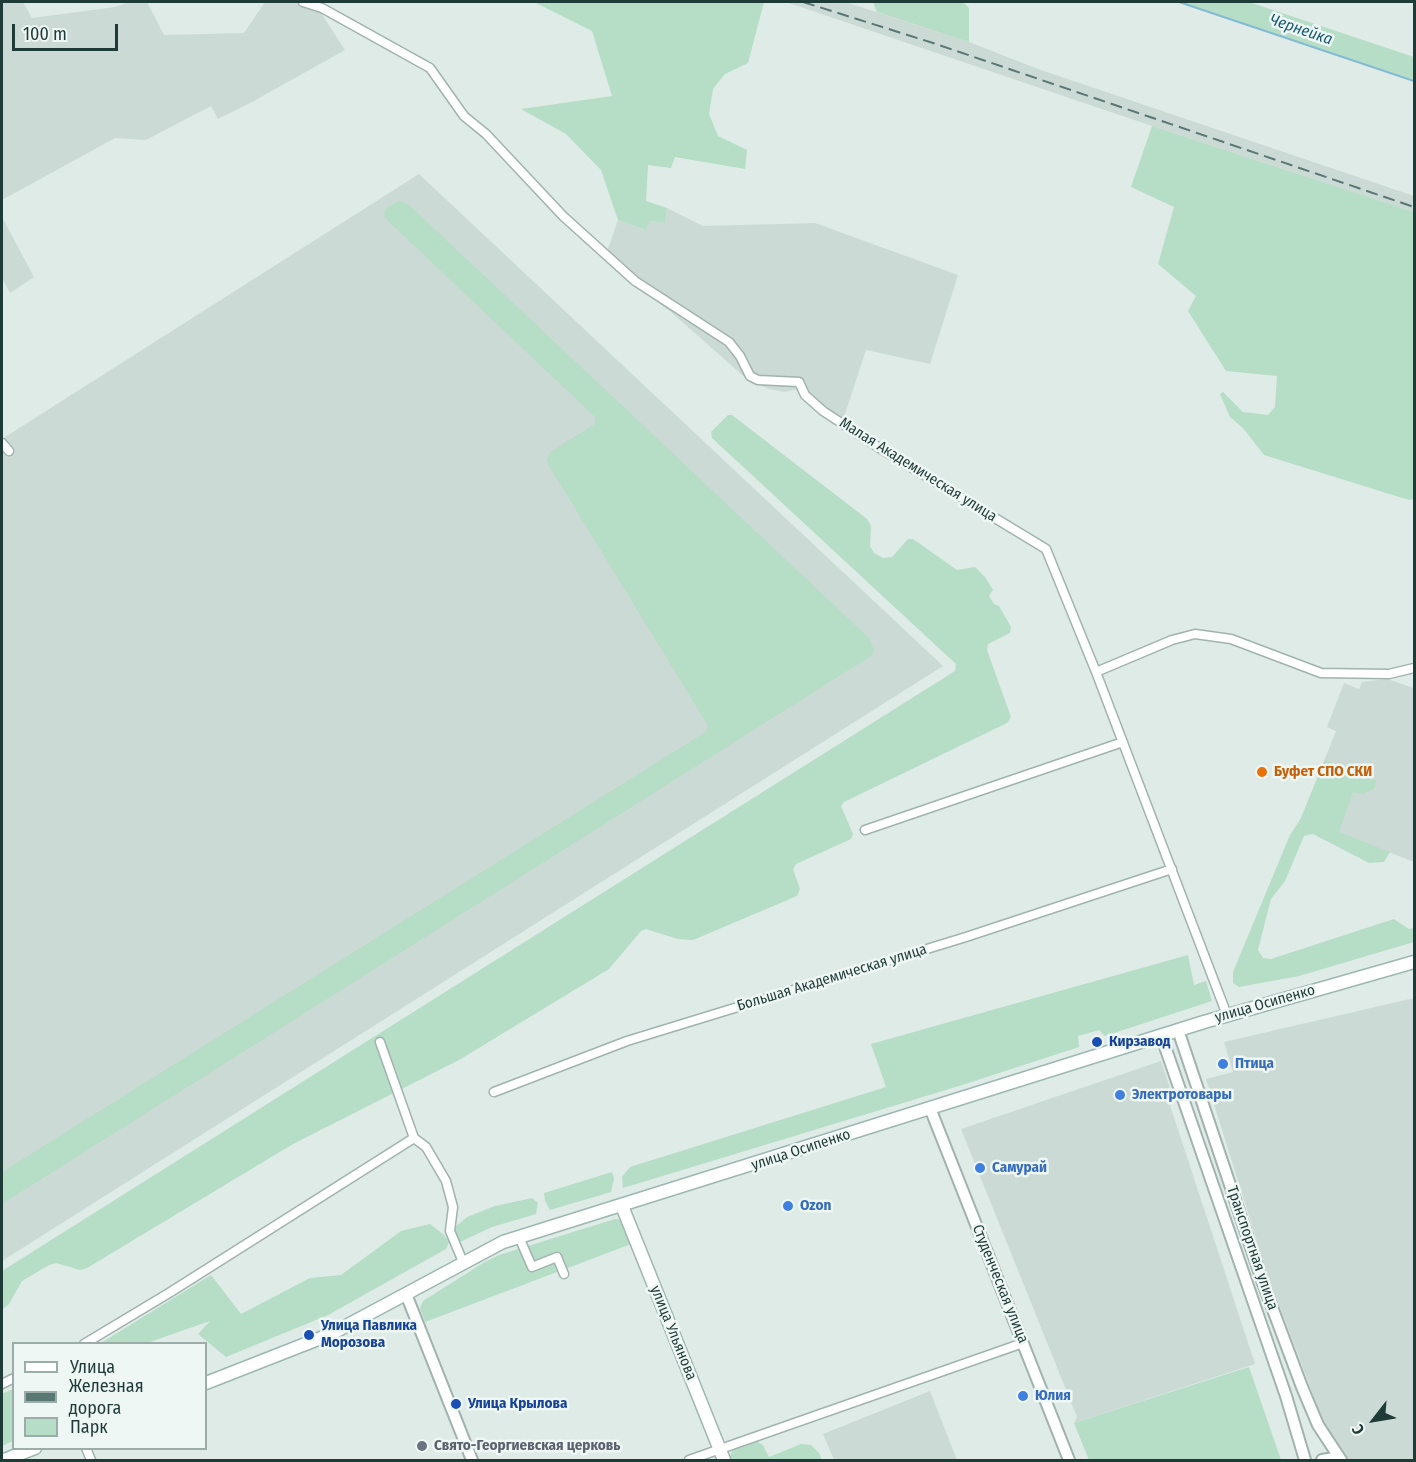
<!DOCTYPE html>
<meta charset="utf-8">
<style>
body{margin:0}
#map{position:relative;width:1416px;height:1462px;overflow:hidden;background:#deebe7;font-family:"Fira Sans Condensed",sans-serif}
canvas{display:block}
.frame{position:absolute;inset:0;border:3px solid #1f3b37;pointer-events:none}
.legend{position:absolute;left:12px;top:1342px;width:195px;height:108px;box-sizing:border-box;background:#eff7f4;border:2px solid #9caca8;margin:0;padding:8px 10px;list-style:none;font-size:18px;color:#1f3b37}
.legend li{display:flex;align-items:center;gap:12px;height:30px}
.legend b{width:30px;border:2px solid #9caca8}
.north{position:absolute;left:1344px;top:1390px;width:60px;height:60px;-webkit-text-stroke:4px #eff7f4;paint-order:stroke;rotate:239deg;font-size:16px;font-weight:700;line-height:24px;text-align:center;color:#1f3b37}
.north::after{content:'';display:block;margin:auto;width:21px;height:27px;background:#1f3b37;clip-path:polygon(50% 0,100% 100%,50% 72%,0 100%)}
.scale{position:absolute;left:12px;top:24px;width:106px;height:27px;box-sizing:border-box;border:3px solid #1f3b37;border-top:0;padding-left:8px;font-size:18px;line-height:21px;white-space:nowrap;color:#1f3b37;-webkit-text-stroke:4px #eff7f4;paint-order:stroke}
</style>
<div id="map">
<canvas width="1416" height="1462"></canvas>
<div class="frame"></div>
<ul class="legend">
<li><b style="height:8px;background:#fff"></b>Улица</li>
<li><b style="height:8px;background:#597773"></b>Железная дорога</li>
<li><b style="height:16px;background:#b6ddc6"></b>Парк</li>
</ul>
<div class="north">С</div>
<div class="scale">100 m</div>
</div>
<script>
const c = document.querySelector('canvas').getContext('2d');
c.lineJoin = 'round';
function fillPath(path, color) { c.fillStyle = color; c.fill(path, 'evenodd'); }
const shape = rows => new Path2D(rows.map(r => 'M' + r).join(''));
function strokePath(path, color, width, dash) { c.strokeStyle = color; c.lineWidth = width; c.lineCap = dash ? 'butt' : 'round'; c.setLineDash(dash || []); c.stroke(path); }
function write(font, color, halo, rows, align = 'center') {
  c.font = font + ' "Fira Sans Condensed",sans-serif'; c.lineWidth = 5; c.setLineDash([]); c.textBaseline = 'middle'; c.strokeStyle = halo; c.fillStyle = color; for (const [text, x, y, turn = 0] of rows) {
    c.save(); c.translate(x, y); c.rotate((+turn || 0) * Math.PI / 180); c.textAlign = isNaN(turn) ? turn : align; if (halo) c.strokeText(text, 0, 0); c.fillText(text, 0, 0); c.restore();
  }
}
fillPath(shape([
 [2,2,23,2,32,18,115,7,129,2,147,2,164,35,244,33,265,2,295,2,319,10,345,50,252,102,218,119,211,106,146,140,115,138,2,200],
 [786,2,845,2,969,42,1038,69,1414,196,1414,212,1152,126],
 [419,174,943,666,2,1261,2,439],
 [667,208,703,226,815,223,958,275,930,364,866,350,842,423,802,388,785,392,769,389,749,381,671,312,633,285,604,260,618,220,646,230,650,221,665,223],
 [2,217,34,277,10,293,2,278],
 [1387,679,1414,688,1414,862,1301,818,1336,731,1327,727,1344,683,1359,689,1362,682],
 [1414,998,1414,1460,1348,1460,1328,1434,1266,1270,1206,1079,1233,1072,1224,1042],
 [1161,1061,1171,1091,1166,1093,1255,1364,1074,1423,1077,1417,961,1129],
 [930,1391,957,1460,834,1460,823,1434]
]), '#ccdad6');
fillPath(shape([
 [534,2,764,2,748,63,725,74,713,89,709,114,718,136,747,150,745,169,675,157,671,168,648,165,646,201,667,208,665,223,650,221,646,230,618,220,601,170,566,134,521,109,612,96,592,31],
 [873,2,963,2,969,8,969,42,877,12],
 [1179,2,1249,2,1414,57,1414,80],
 [1152,126,1414,212,1414,499,1409,500,1264,455,1243,428,1230,417,1220,394,1223,392,1243,412,1268,415,1275,407,1277,376,1226,371,1188,311,1196,296,1158,264,1174,207,1131,187],
 [399,201,408,204,869,638,874,650,871,656,2,1204,2,1172,707,731,707,724,549,466,547,459,550,452,595,424,595,417,386,219,384,213,386,208],
 [728,415,732,415,867,519,871,526,870,546,874,553,883,558,892,557,908,539,913,539,957,570,975,567,985,577,993,590,989,596,994,604,999,606,1011,627,1010,633,988,644,987,650,1011,717,1007,723,844,802,841,806,853,834,851,839,796,864,793,869,800,889,797,896,693,940,678,939,646,929,641,931,609,969,459,1060,293,1144,87,1268,80,1270,56,1263,49,1265,22,1281,9,1304,2,1310,2,1271,955,671,956,664,712,438,711,432],
 [1325,760,1376,781,1375,788,1363,794,1353,792,1339,832,1390,852,1384,862,1369,863,1313,834,1304,836,1285,881,1271,899,1258,950,1263,958,1271,959,1394,919,1409,929,1414,928,1414,942,1299,976,1239,987,1233,983,1233,972,1290,835,1301,818],
 [1188,955,1194,985,1206,981,1212,1001,1105,1036,1099,1030,1078,1036,1079,1047,959,1086,623,1188,622,1177,630,1167,886,1087,871,1044],
 [612,1172,614,1179,611,1192,550,1210,545,1201,544,1193],
 [532,1198,538,1203,536,1214,492,1227,460,1242,453,1229,467,1217,495,1206],
 [615,1219,621,1220,631,1244,425,1322,420,1308,423,1301,483,1263,499,1255],
 [430,1224,444,1235,449,1242,446,1249,328,1315,226,1357,198,1334,210,1321,147,1343,101,1343,211,1275,241,1314,310,1278,341,1275,401,1231],
 [1249,1367,1281,1460,1089,1460,1074,1423],
 [13,1389,13,1441,2,1446,2,1394],
 [756,1441,763,1445,769,1457,801,1444,811,1445,819,1453,822,1460,732,1460,730,1456,734,1448]
]), '#b6ddc6');
strokePath(shape([
 [1179,2,1414,81]
]), '#83bbd3', 2);
const minor = shape([
 [303,2,322,8,430,68,464,116,486,134,563,216,635,281,729,342,740,356,750,376,758,380,799,382,805,395,823,411,878,447,1046,549,1096,672,1227,1015],
 [2,443,9,451],
 [1096,672,1172,640,1195,634,1231,639,1321,673,1389,674,1414,668],
 [865,830,1123,742],
 [380,1042,414,1138],
 [494,1092,627,1041,966,937,1172,869],
 [519,1237,532,1267,557,1257,564,1274],
 [84,1344,169,1293,414,1138,426,1147,446,1181,453,1207,450,1231,463,1262],
 [2,1384,14,1378],
 [86,1448,91,1460],
 [689,1460,1023,1343]
]);
const tertiary = shape([
 [1178,1030,1263,1283,1302,1387,1318,1425,1341,1460],
 [1161,1035,1286,1396,1305,1460],
 [930,1108,1069,1460],
 [406,1294,472,1460],
 [1322,1460,1334,1458,1341,1460]
]);
const secondary = shape([
 [622,1206,724,1460],
 [206,1383,331,1334,503,1242,1204,1022,1414,962],
 [4,1460,35,1448]
]);
strokePath(minor, '#a1b3af', 11);
strokePath(tertiary, '#a1b3af', 14);
strokePath(secondary, '#9db7b1', 15);
strokePath(minor, '#fff', 8);
strokePath(tertiary, '#fff', 10);
strokePath(secondary, '#fff', 12);
strokePath(shape([
 [803,2,933,43,1414,207]
]), '#597773', 2, [12, 6]);
for (const [x, y, r, color] of [
 [1262,772,6,"#e8710a"],
 [1097,1042,6,"#1a4fb4"],
 [1223,1064,6,"#3f7fe0"],
 [1120,1095,6,"#3f7fe0"],
 [980,1168,6,"#3f7fe0"],
 [788,1206,6,"#3f7fe0"],
 [309,1335,6,"#1a4fb4"],
 [1023,1396,6,"#3f7fe0"],
 [456,1404,6,"#1a4fb4"],
 [422,1446,6,"#6b7280"]
]) { const dot = new Path2D(); dot.arc(x, y, r, 0, 2 * Math.PI); c.fillStyle = color; c.fill(dot); strokePath(dot, '#eff7f4', 2); }
write('15px', '#1f3b37', '#eff7f4', [
 ["Малая Академическая улица",918,470,32],
 ["Большая Академическая улица",832,978,-17],
 ["улица Осипенко",1265,1004,-16],
 ["улица Осипенко",801,1150,-18],
 ["Транспортная улица",1252,1248,71],
 ["Студенческая улица",1000,1284,68],
 ["улица Ульянова",673,1333,68]
]);
write('bold 15px', '#c56008', '#eff7f4', [
 ["Буфет СПО СКИ",1274,772]
], 'left');
write('bold 15px', '#164399', '#eff7f4', [
 ["Кирзавод",1109,1042],
 ["Улица Павлика",321,1326],
 ["Морозова",321,1343],
 ["Улица Крылова",468,1404]
], 'left');
write('bold 15px', '#366cbe', '#eff7f4', [
 ["Птица",1235,1064],
 ["Электротовары",1132,1095],
 ["Самурай",992,1168],
 ["Ozon",800,1206],
 ["Юлия",1035,1396]
], 'left');
write('bold 15px', '#5b616d', '#eff7f4', [
 ["Свято-Георгиевская церковь",434,1446]
], 'left');
write('italic 16px', '#175a79', '#eff7f4', [
 ["Чернейка",1301,30,19]
]);
</script>
